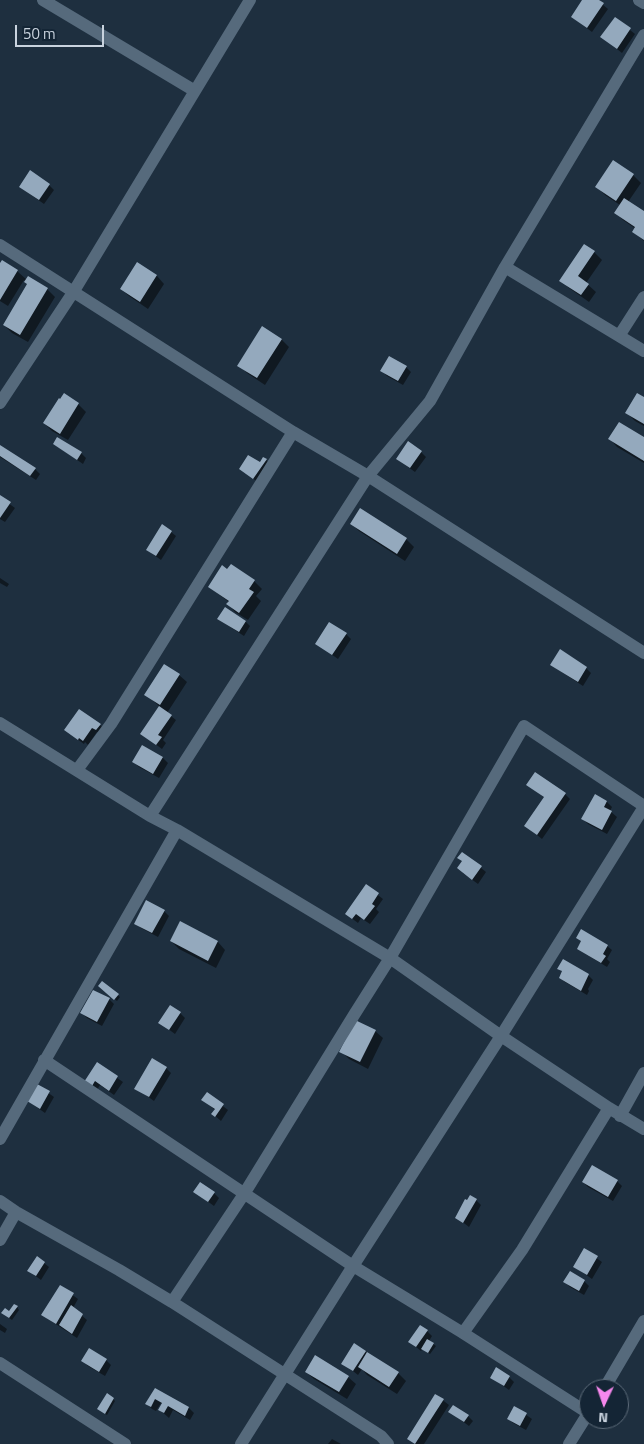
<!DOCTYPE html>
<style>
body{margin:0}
#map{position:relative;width:644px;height:1444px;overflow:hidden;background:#1e2f3f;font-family:"Titillium Web",sans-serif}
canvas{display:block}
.north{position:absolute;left:579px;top:1379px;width:50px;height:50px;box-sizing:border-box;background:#142535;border:1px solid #5c6b79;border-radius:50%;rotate:183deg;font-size:14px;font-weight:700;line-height:20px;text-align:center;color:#c9d3de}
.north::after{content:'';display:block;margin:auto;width:18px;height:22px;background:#f688ed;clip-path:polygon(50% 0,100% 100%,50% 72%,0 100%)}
.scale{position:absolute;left:15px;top:25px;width:89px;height:22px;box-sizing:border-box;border:2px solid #c9d3de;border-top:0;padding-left:6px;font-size:15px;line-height:18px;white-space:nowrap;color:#c9d3de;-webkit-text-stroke:4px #142535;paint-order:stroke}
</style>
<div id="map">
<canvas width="644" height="1444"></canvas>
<div class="north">N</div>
<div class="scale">50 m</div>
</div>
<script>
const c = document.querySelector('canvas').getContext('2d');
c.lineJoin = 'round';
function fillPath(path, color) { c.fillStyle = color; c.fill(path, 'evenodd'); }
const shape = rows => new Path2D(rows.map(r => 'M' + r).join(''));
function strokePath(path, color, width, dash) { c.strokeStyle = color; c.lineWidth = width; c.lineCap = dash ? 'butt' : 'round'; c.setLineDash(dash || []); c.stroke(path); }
fillPath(shape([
 [584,0,597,0,608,9,592,32,572,17],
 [615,18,635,34,622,53,602,37],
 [614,162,633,175,641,183,628,202,644,213,644,241,634,232,636,229,623,220,616,213,620,205,605,195,597,187],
 [49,185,54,190,44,204,20,187],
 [594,252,602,260,586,283,596,292,589,302,569,288,561,280],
 [137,264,157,276,164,284,148,309,129,296,121,289],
 [0,266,17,271,27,280,47,289,55,297,28,342,12,333,4,325,28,284,24,280,8,306,0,301],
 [263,328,282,340,289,347,265,385,247,373,239,365],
 [406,367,411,372,403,385,387,376,382,371],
 [64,395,78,404,86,412,68,440,52,431,44,423],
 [644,399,644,426,635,421,627,413],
 [610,439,644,439,644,463,617,447],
 [54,444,81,453,86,458,83,464],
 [0,447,35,469,40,474,36,480,0,457],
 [421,452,426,457,415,472,397,459],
 [266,460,271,465,259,483,240,469,260,464],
 [0,497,15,508,5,522,0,519],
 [360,510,406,539,414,547,405,561,359,531,352,524],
 [171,532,176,536,161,560,147,550],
 [0,578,9,584,7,587,0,583],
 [254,581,262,589,256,596,261,601,248,620,235,612,228,604,229,602,209,587],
 [218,619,243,619,250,626,244,636],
 [346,634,351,639,338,659,317,644],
 [552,664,586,668,591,673,583,686,557,669],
 [179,675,187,682,167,713,176,720,163,740,166,743,162,749,142,734,160,707,146,694],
 [100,725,105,730,101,734,97,732,88,745,85,742,84,744,65,730],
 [143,746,163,758,168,763,159,778,139,767,134,762],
 [528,785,565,794,570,799,542,839,526,826,545,798],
 [595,796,607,802,612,807,610,811,617,817,607,834,588,824,583,819],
 [463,853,486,872,478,884,463,873],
 [366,886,383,899,376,909,379,912,370,924,361,918,358,923,346,914],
 [164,911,169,916,158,937,141,928,136,923],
 [181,923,218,942,225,950,216,968,179,949,171,941],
 [578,938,607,946,612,950,607,959,610,962,607,967,584,953,579,948,582,942],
 [559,968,588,975,593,980,588,989,589,991,587,995,565,982,560,977,563,972],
 [102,982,120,997,117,1001,99,986],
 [109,999,114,1004,102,1026,87,1018,82,1013],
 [180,1013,185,1018,175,1034,160,1023],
 [375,1031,383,1038,368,1069,349,1059,341,1051],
 [97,1064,123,1082,114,1095,100,1085,97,1090,91,1086],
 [166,1068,171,1073,154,1101,136,1088],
 [37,1085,54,1097,45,1113,28,1101],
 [207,1094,228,1110,221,1121,213,1114,215,1110,203,1100],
 [592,1167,617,1181,622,1186,613,1201,588,1187,583,1182],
 [195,1192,214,1193,219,1198,214,1206],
 [476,1200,481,1205,469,1227,456,1217],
 [585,1250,602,1262,592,1279,575,1267],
 [44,1263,49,1267,41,1280,29,1271],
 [570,1273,584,1281,589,1286,584,1295,570,1287,565,1282],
 [60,1286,78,1299,73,1308,87,1320,77,1338,48,1319,43,1314],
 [17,1307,19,1310,12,1320,5,1315],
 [0,1324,7,1329,5,1333,0,1330],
 [427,1331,432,1336,429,1341,436,1346,430,1354,423,1349,421,1351,410,1342],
 [366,1352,398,1373,406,1381,397,1394,367,1375,362,1369,358,1375,343,1363],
 [106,1360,111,1365,105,1376,88,1366,83,1361],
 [306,1372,348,1377,356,1384,347,1399,314,1379],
 [491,1377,509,1377,514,1382,509,1390],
 [155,1389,189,1408,194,1413,190,1420,173,1410,169,1418,160,1410,163,1405,161,1403,156,1411,152,1409,147,1404],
 [436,1395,449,1405,424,1444,415,1444,409,1438],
 [113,1399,115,1401,107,1415,101,1411],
 [515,1407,532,1419,526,1430,513,1423,508,1418],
 [450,1412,468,1416,473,1421,469,1426],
 [332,1439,341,1444,328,1444]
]), '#0007');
fillPath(shape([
 [582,0,599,0,604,3,587,28,571,17],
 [615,17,631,28,617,49,600,37],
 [613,160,634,174,616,201,595,187],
 [30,170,50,184,39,200,19,187],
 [624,198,644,211,644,240,632,232,635,227,614,213],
 [584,244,595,251,578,276,589,284,581,295,559,281],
 [2,260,18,270,0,300,0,263],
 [137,262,157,275,140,302,120,289],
 [28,276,48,288,20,335,3,325,27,284,24,282],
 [262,326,282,339,257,378,237,366],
 [389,356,407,366,398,381,380,371],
 [64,393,79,403,60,434,43,423,59,398,60,399],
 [637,393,644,397,644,424,625,413],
 [619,422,644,437,644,461,608,439],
 [57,437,82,452,77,460,53,444],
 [408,441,422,451,410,468,396,459],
 [0,445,36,468,30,476,0,456],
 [248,455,260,462,263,457,267,459,253,479,239,469],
 [0,495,11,502,0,518],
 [360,508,407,538,397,554,350,524],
 [162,524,172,531,156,556,146,550],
 [231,564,255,580,249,589,254,592,239,613,226,604,229,601,208,587,222,565,227,569],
 [225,607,246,621,239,632,217,619],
 [329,622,347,633,332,655,315,644],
 [560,649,587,667,578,682,550,665],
 [164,664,180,674,160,705,144,695],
 [159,706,172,715,158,735,162,737,156,745,140,734],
 [79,709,101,724,96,730,92,728,83,741,79,738,78,740,64,730],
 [142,745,163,757,153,774,132,762],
 [535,772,566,793,537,835,524,826,544,797,526,785],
 [595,794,607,801,604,807,612,811,602,830,581,819],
 [462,852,482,866,472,880,457,868,462,861,457,858],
 [366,884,379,893,372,904,375,906,364,920,356,914,352,919,345,914],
 [146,900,165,910,152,933,134,924],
 [180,921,218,941,208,961,170,941],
 [581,929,608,945,603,954,606,956,601,963,577,949,581,941,576,938],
 [563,959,589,974,581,991,559,978,562,971,557,969],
 [102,981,119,994,114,1000,98,986],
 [93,990,110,998,97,1022,80,1013],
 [170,1005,181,1012,169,1030,158,1023],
 [355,1020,376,1030,360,1062,339,1052],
 [152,1058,167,1067,149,1097,134,1089],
 [97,1062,118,1076,109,1091,95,1081,92,1086,84,1082],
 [37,1084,50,1091,40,1109,27,1101],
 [207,1092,224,1104,215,1117,211,1114,215,1109,201,1100],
 [592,1165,618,1180,608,1197,582,1182],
 [200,1182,215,1192,208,1202,193,1192],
 [470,1195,477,1199,463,1223,455,1218,465,1199,467,1200],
 [584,1248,598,1256,587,1275,573,1267],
 [37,1256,45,1262,36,1276,27,1271],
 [570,1271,585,1280,579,1291,563,1282],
 [60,1285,74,1293,56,1324,41,1315],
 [14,1304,18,1306,9,1318,1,1313,5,1308,9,1311],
 [71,1305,83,1314,72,1334,59,1325],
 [420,1325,428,1330,416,1347,408,1342],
 [427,1339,434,1343,428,1353,421,1349],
 [354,1343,366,1351,353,1371,341,1364],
 [89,1348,107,1359,99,1372,81,1361],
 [367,1352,399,1372,389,1387,358,1367],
 [315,1355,349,1376,339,1392,305,1372],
 [496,1367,510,1376,504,1386,490,1378],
 [155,1388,189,1407,185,1416,168,1406,164,1413,158,1410,162,1403,155,1399,151,1407,145,1404],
 [107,1393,114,1398,105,1414,97,1409],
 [435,1394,444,1399,415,1444,407,1439],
 [453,1405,469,1415,464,1422,448,1412],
 [514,1406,527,1413,520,1426,507,1419]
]), '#94a9bd');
strokePath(shape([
 [43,0,195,91],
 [639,0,644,3],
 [0,245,293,432,368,476,644,653],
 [505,267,644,351],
 [619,336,644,297],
 [0,403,74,291,250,0],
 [0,723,150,816,177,830,390,958,501,1036,609,1108,644,1129],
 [77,770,111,724,293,432],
 [150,816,368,476,430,401,505,267,644,35],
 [44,1060,353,1266,463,1333,588,1413],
 [620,1116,644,1073],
 [0,1139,177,830],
 [0,1201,16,1212,119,1270,172,1302,381,1436,388,1444],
 [0,1240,16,1212],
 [172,1302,244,1194,354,1015,390,958,524,726,644,806],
 [463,1333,522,1250,609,1108],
 [0,1363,125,1444],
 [604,1389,644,1321],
 [241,1444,353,1266,501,1036,644,807],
 [569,1444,589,1412]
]), '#566a7c', 12);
</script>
